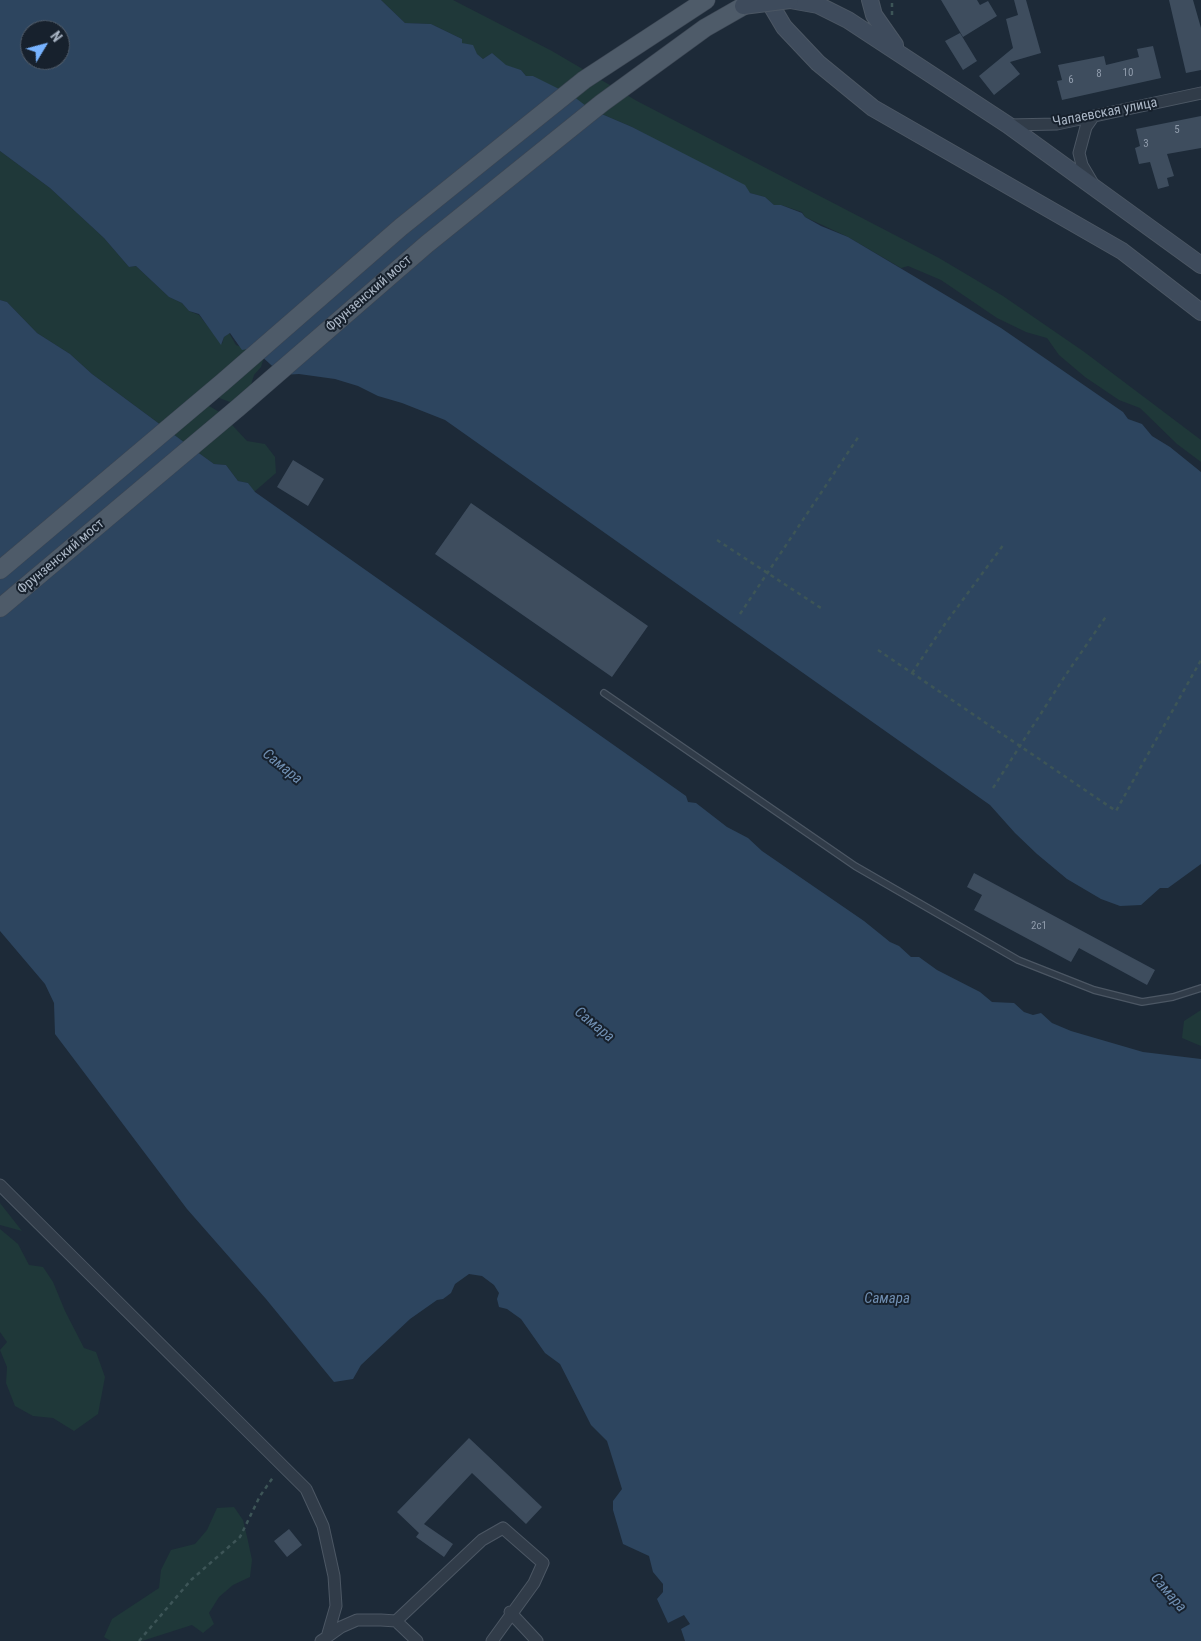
<!DOCTYPE html>
<meta charset="utf-8">
<style>
body{margin:0}
#map{position:relative;width:1201px;height:1641px;overflow:hidden;background:#1d2a38;font-family:"Roboto Condensed",sans-serif}
canvas{display:block}
.north{position:absolute;left:20px;top:20px;width:50px;height:50px;box-sizing:border-box;background:#17212d;border:1px solid #525d6a;border-radius:50%;rotate:53deg;font-size:14px;font-weight:700;line-height:20px;text-align:center;color:#abb7c6}
.north::after{content:'';display:block;margin:auto;width:18px;height:22px;background:#77b3ff;clip-path:polygon(50% 0,100% 100%,50% 72%,0 100%)}
</style>
<div id="map">
<canvas width="1201" height="1641"></canvas>
<div class="north">N</div>
</div>
<script>
const c = document.querySelector('canvas').getContext('2d');
c.lineJoin = 'round';
function fillPath(path, color) { c.fillStyle = color; c.fill(path, 'evenodd'); }
const shape = rows => new Path2D(rows.map(r => 'M' + r).join(''));
function strokePath(path, color, width, dash) { c.strokeStyle = color; c.lineWidth = width; c.lineCap = dash ? 'butt' : 'round'; c.setLineDash(dash || []); c.stroke(path); }
function write(font, color, halo, rows, align = 'center') {
  c.font = font + ' "Roboto Condensed",sans-serif'; c.lineWidth = 4; c.setLineDash([]); c.textBaseline = 'middle'; c.strokeStyle = halo; c.fillStyle = color; for (const [text, x, y, turn = 0] of rows) {
    c.save(); c.translate(x, y); c.rotate((+turn || 0) * Math.PI / 180); c.textAlign = isNaN(turn) ? turn : align; if (halo) c.strokeText(text, 0, 0); c.fillText(text, 0, 0); c.restore();
  }
}
fillPath(shape([
 [381,0,453,0,552,51,637,101,939,258,1003,296,1083,351,1201,440,1201,462,1177,444,1140,408,1119,400,1085,377,1059,355,1047,338,1026,332,997,318,941,280,908,266,901,268,848,237,805,217,802,212,781,205,774,205,765,197,750,193,632,127,590,109,533,76,526,76,521,70,506,66,492,53,483,59,462,43,462,39,431,24,405,23],
 [0,151,50,188,104,238,129,267,136,266,169,297,182,303,189,311,199,315,222,344,224,337,229,333,236,345,258,353,263,360,261,367,254,375,248,395,252,410,211,395,204,403,221,413,247,441,265,444,275,457,276,473,254,492,248,483,238,481,226,465,214,464,196,451,92,374,70,354,37,333,7,302,0,300],
 [1201,1010,1201,1046,1182,1038,1184,1021],
 [0,1203,22,1231,0,1225],
 [0,1229,18,1244,29,1265,43,1267,53,1282,65,1311,84,1348,96,1352,105,1377,98,1414,74,1431,53,1418,33,1416,15,1406,6,1383,7,1367,0,1350,7,1342,0,1332],
 [234,1507,243,1520,248,1541,252,1560,250,1577,233,1585,219,1597,209,1613,214,1624,203,1633,192,1625,142,1641,111,1641,104,1637,112,1619,159,1588,161,1570,171,1550,195,1544,207,1530,217,1508]
]), '#1f3839');
fillPath(shape([
 [0,0,381,0,405,23,431,24,462,39,462,43,473,45,477,54,483,59,492,53,506,65,521,70,526,76,533,76,573,96,590,109,632,127,745,185,750,193,765,197,774,205,781,205,802,213,805,217,821,226,848,237,1001,328,1123,412,1128,419,1142,424,1152,436,1170,447,1201,472,1201,864,1168,888,1160,888,1141,905,1120,906,1101,899,1067,879,1037,854,1015,833,990,805,445,420,402,403,378,396,358,386,335,379,299,374,282,375,258,353,248,349,242,350,230,333,224,337,221,345,199,314,189,311,182,303,169,297,136,266,129,267,104,238,50,188,0,151],
 [30,30,60,30,60,60,30,60],
 [0,300,7,302,37,333,70,354,92,374,196,451,214,464,226,465,238,481,248,483,255,492,686,796,688,802,696,803,727,827,748,838,762,851,864,921,890,942,899,946,911,957,919,957,937,970,980,992,992,1002,1014,1003,1024,1012,1033,1015,1041,1013,1052,1023,1071,1031,1143,1052,1201,1059,1201,1641,685,1641,681,1629,690,1624,684,1615,668,1623,657,1599,663,1592,663,1584,653,1572,649,1556,623,1544,613,1510,613,1501,622,1489,607,1441,591,1425,560,1364,545,1353,521,1319,507,1309,499,1307,497,1299,499,1293,494,1285,482,1276,469,1274,455,1284,451,1293,443,1299,437,1300,410,1319,361,1365,353,1379,334,1382,266,1299,187,1209,55,1034,54,1003,45,984,0,931]
]), '#2d455f');
fillPath(shape([
 [941,0,977,0,980,5,988,1,997,16,963,37],
 [1014,0,1026,0,1041,53,1010,62,1020,74,994,95,979,76,1013,48,1006,19,1018,15],
 [1169,0,1193,0,1201,28,1201,70,1186,73],
 [960,33,977,61,963,70,945,41],
 [1153,46,1161,78,1062,100,1057,81,1062,80,1058,65,1104,56,1106,65,1139,57,1137,49],
 [1201,116,1201,148,1167,154,1174,176,1167,178,1169,186,1158,189,1150,162,1139,164,1135,148,1140,146,1136,129],
 [293,460,324,479,308,506,277,487],
 [471,503,648,626,612,677,435,554],
 [974,873,1155,970,1147,985,1079,948,1071,962,974,910,982,895,967,887],
 [469,1438,542,1507,526,1524,472,1473,424,1524,453,1544,444,1557,416,1537,419,1533,397,1512],
 [289,1529,302,1545,287,1557,274,1541]
]), '#3e4d5e');
const lane = shape([
 [604,693,855,866,1018,960,1094,990,1142,1002,1173,997,1201,988]
]);
const street = shape([
 [1008,125,1057,124,1201,93],
 [1092,182,1082,165,1079,153,1086,127,1093,117],
 [0,1185,306,1489,323,1526,334,1576,336,1606,327,1637,321,1641],
 [510,1612,537,1641],
 [396,1621,482,1540,503,1528,543,1563,534,1583,492,1641],
 [327,1637,341,1627,357,1620,381,1620,396,1621,417,1641]
]);
const secondary = shape([
 [768,0,784,27,818,63,873,108,1122,251,1201,312],
 [790,0,818,5,848,20,1008,125,1201,265],
 [870,0,874,15,895,45]
]);
const primary = shape([
 [0,570,223,382,401,227,584,80,706,0],
 [0,608,239,407,427,244,602,103,705,28,754,0]
]);
strokePath(lane, '#4c5764', 8);
strokePath(street, '#4c5764', 13);
strokePath(secondary, '#4c5764', 18);
strokePath(primary, '#3b4552', 19);
strokePath(shape([
 [892,15,892,0],
 [717,540,824,610],
 [740,614,859,436],
 [878,650,1116,811,1201,660],
 [912,673,945,624,1004,544],
 [993,788,1065,676,1107,615],
 [139,1641,191,1580,240,1537,260,1496,274,1476]
]), '#3d5557', 2.5, [4, 4]);
strokePath(lane, '#313c49', 5.5);
strokePath(street, '#313c49', 11);
strokePath(secondary, '#3e4b5c', 16);
strokePath(primary, '#4e5b69', 18);
const secondaryBridge = shape([
 [743,6,790,0]
]);
strokePath(secondaryBridge, '#4c5764', 18, []);
strokePath(secondaryBridge, '#3e4b5c', 16);
write('11px', '#909cac', null, [
 ["10",1128,73],
 ["8",1099,74],
 ["6",1071,80],
 ["5",1177,130],
 ["3",1146,144],
 ["2с1",1039,926]
]);
write('14px', '#abb7c6', '#17212d', [
 ["Чапаевская улица",1105,113,-11],
 ["Фрунзенский мост",369,294,-41],
 ["Фрунзенский мост",61,557,-40]
]);
write('italic 15px', '#708fb2', '#17212d', [
 ["Самара",282,767,39],
 ["Самара",594,1025,39],
 ["Самара",887,1299],
 ["Самара",1168,1593,49]
]);
</script>
